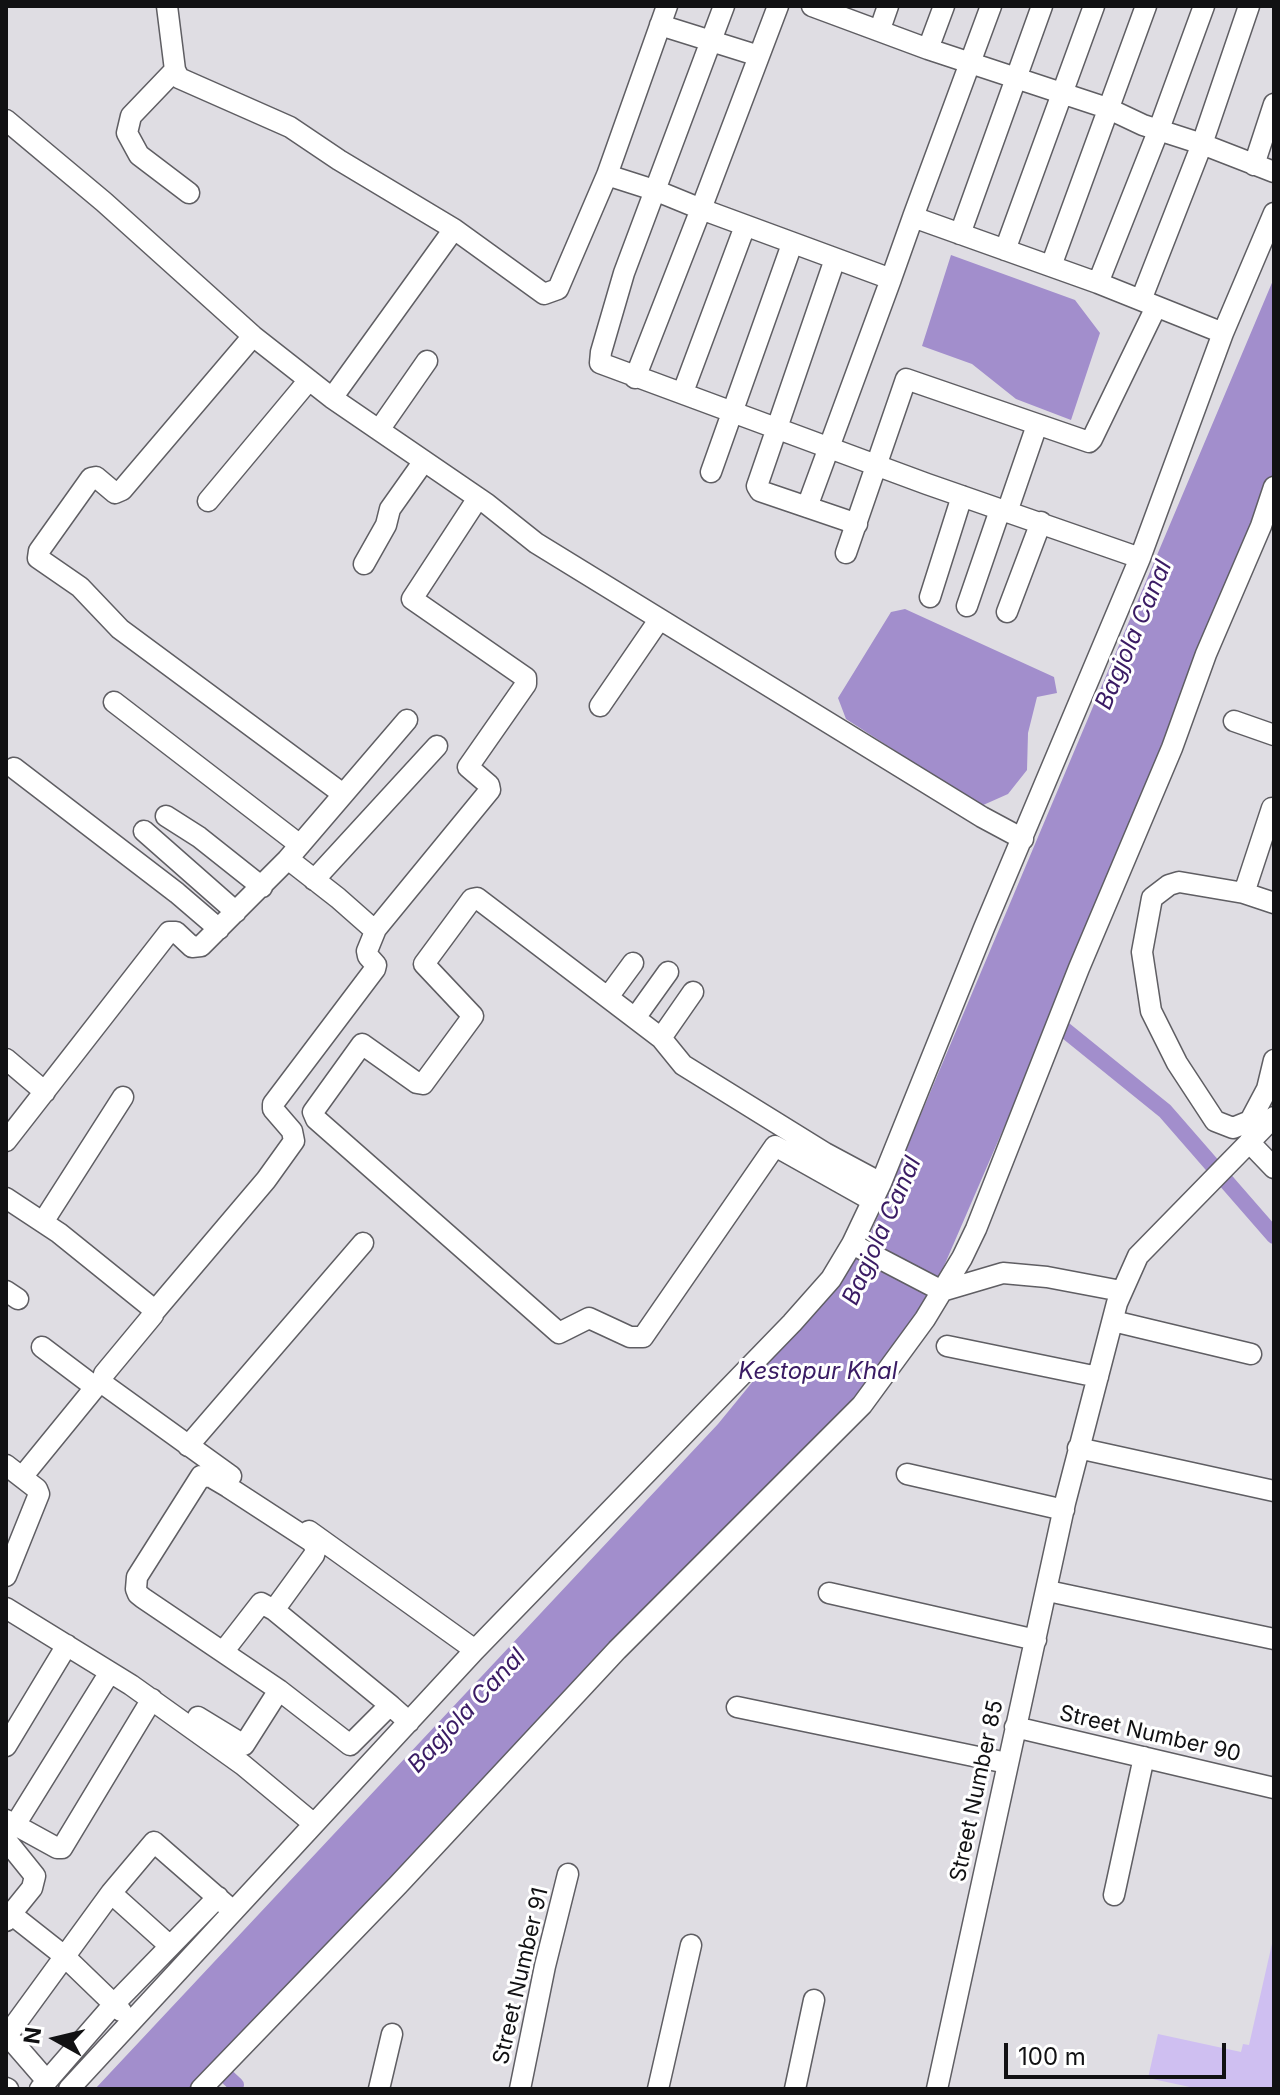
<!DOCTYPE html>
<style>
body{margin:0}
#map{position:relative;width:1280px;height:2095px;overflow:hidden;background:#dfdde3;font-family:Inter,sans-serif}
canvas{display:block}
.frame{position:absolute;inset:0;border:8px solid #111113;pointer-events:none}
.north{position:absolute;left:16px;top:1999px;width:80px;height:80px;-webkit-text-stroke:6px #fff;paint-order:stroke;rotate:278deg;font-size:22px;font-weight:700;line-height:32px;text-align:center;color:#111113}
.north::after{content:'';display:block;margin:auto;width:28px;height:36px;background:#111113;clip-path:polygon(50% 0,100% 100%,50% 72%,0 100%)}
.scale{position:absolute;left:1004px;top:2043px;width:222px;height:36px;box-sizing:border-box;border:4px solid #111113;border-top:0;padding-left:10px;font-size:24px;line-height:28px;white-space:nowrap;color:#111113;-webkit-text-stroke:6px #fff;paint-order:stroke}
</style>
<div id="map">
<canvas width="1280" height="2095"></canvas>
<div class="frame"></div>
<div class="north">N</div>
<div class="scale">100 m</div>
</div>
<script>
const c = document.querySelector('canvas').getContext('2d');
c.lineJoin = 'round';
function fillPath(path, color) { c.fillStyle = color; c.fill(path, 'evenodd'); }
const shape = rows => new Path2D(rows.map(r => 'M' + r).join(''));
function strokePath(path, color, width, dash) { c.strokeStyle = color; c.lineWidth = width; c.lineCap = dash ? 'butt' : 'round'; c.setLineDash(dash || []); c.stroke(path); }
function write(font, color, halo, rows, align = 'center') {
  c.font = font + ' Inter,sans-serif'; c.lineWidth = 6; c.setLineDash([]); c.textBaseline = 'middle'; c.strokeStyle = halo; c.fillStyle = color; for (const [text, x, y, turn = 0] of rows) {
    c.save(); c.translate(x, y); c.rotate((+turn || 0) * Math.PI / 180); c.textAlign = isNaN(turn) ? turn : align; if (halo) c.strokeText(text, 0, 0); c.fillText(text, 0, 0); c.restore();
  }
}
fillPath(shape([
 [1274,1935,1274,2089,1199,2089,1148,2078,1158,2034,1241,2052,1243,2044,1249,2045]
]), '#cfbff1');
fillPath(shape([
 [951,255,1075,300,1100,333,1071,420,1016,399,972,364,922,346],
 [1274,278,1274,503,928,1303,851,1402,200,2089,95,2089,718,1424,867,1242],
 [905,609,1054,677,1057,693,1037,697,1028,733,1027,770,1008,794,981,806,846,719,838,698,891,612]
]), '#a28ecc');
strokePath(shape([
 [1050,1018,1165,1111,1274,1236],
 [222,2072,236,2085]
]), '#a28ecc', 16);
const minor = shape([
 [167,6,175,70,179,78,290,127,339,160,454,229,544,294,558,289,607,175,667,6],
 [724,6,624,273,601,352,600,363,927,484,1140,558],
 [778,6,701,209,891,279,913,217,1098,283,1223,333],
 [812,6,928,49,1107,108,1143,125,1202,144,1274,172],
 [660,25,759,56],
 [880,29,888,6],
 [928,49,944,6],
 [175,70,131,116,127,133,139,155,189,193],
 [6,120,104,202,253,336,332,398,487,504,536,543,982,817,1023,839],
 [1254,165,1274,104],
 [607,175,657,191,701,209,635,378],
 [913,217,991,6],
 [960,234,1042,6],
 [1005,250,1094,6],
 [835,259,757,486,760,491,857,524],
 [1051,266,1146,6],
 [1098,283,1159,129,1204,6],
 [1141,300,1202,144,1249,6],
 [253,336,122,490,115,493,96,477,91,478,39,551,38,558,80,587,120,629,343,794],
 [683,392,745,226],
 [332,398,454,229],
 [379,430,427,361],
 [711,472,792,244],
 [208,501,309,380],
 [807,507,891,279],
 [1007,512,1037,425],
 [846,553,906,379,1089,442,1092,439,1156,307],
 [364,564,386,525,390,509,424,461],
 [930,597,962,496],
 [967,606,1000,510],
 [1007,612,1041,522],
 [114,702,300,845],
 [600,706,659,620],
 [1234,721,1274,735],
 [14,768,177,893,219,929],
 [166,816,199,837,262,887],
 [144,831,236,912],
 [288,859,338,898,372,928,376,929,490,790,489,785,468,767,526,684,526,678,412,599,478,498],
 [314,880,437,746],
 [1244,893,1272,808,1274,808],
 [1274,903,1244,893,1179,882,1169,885,1152,898,1142,952,1151,1011,1177,1063,1215,1121,1233,1128,1250,1121,1267,1089,1274,1060],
 [608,997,633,963],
 [635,1018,668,972],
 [661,1038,693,992],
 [6,1059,45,1092],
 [6,1141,169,932,176,932,192,947,201,946,287,860,407,720],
 [1249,1142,1274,1168],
 [6,1198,59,1233,152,1308,153,1315,104,1374,102,1383,231,1476],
 [873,1201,775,1146,643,1337,630,1337,589,1318,559,1333,316,1119,313,1112,362,1044,417,1083,423,1084,473,1016,424,964,472,899,477,898,661,1038,683,1065,825,1153,881,1183],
 [43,1222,123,1097],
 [852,1244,942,1291,1003,1273,1047,1277,1121,1291],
 [6,1291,18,1299],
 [154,1312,266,1180,294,1141,292,1131,273,1109,273,1104,375,969,376,965,368,956,367,951,376,929],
 [1113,1321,1251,1354],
 [947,1346,1098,1377],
 [42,1347,95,1387],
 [188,1446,363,1243],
 [1078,1448,1274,1491],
 [6,1465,37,1489,39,1494,6,1576],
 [907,1474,1064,1510],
 [22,1477,102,1379],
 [309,1531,475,1650],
 [1048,1591,1274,1639],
 [829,1593,1036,1640],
 [6,1608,131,1685,243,1765,314,1824],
 [274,1610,390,1705],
 [223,1652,261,1603,274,1610,314,1555,316,1548,311,1541,228,1487,211,1477,201,1476,137,1577,136,1589,138,1594,143,1598,279,1690,350,1745,390,1705,409,1722],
 [737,1707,1007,1763],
 [198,1717,244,1745,279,1690],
 [1015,1727,1274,1788],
 [6,1746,67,1645],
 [6,1820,57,1848,62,1848,152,1699],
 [15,1825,110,1672],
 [6,1840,35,1876,32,1888,11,1914],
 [111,1893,170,1946],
 [1114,1895,1144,1757],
 [6,1921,11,1914,63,1955,121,2011],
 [11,2030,111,1893,154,1842,233,1911],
 [14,2043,47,2081],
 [6,2088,8,2089],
 [40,2089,114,2004,218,1897],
 [69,2089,475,1650,792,1323,831,1279,852,1244,881,1183,984,928,1140,558,1223,333,1274,213],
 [201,2089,398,1885,617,1650,862,1405,925,1319,962,1258,976,1229,1079,968,1172,748,1206,654,1261,526,1274,487],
 [379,2089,392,2034],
 [520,2089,545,1966,568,1874],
 [658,2089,691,1945],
 [795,2089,814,2000],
 [937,2089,1065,1503,1117,1303,1138,1256,1274,1117]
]);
strokePath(minor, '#5f5e63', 23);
strokePath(minor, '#fff', 20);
write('22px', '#111113', '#fff', [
 ["Street Number 90",1150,1734,13],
 ["Street Number 85",977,1791,-78],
 ["Street Number 91",521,1976,-77]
]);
write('italic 24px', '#3a1b64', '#fff', [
 ["Bagjola Canal",1134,635,-67],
 ["Bagjola Canal",882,1231,-66],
 ["Kestopur Khal",818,1372],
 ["Bagjola Canal",467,1711,-47]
]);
</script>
